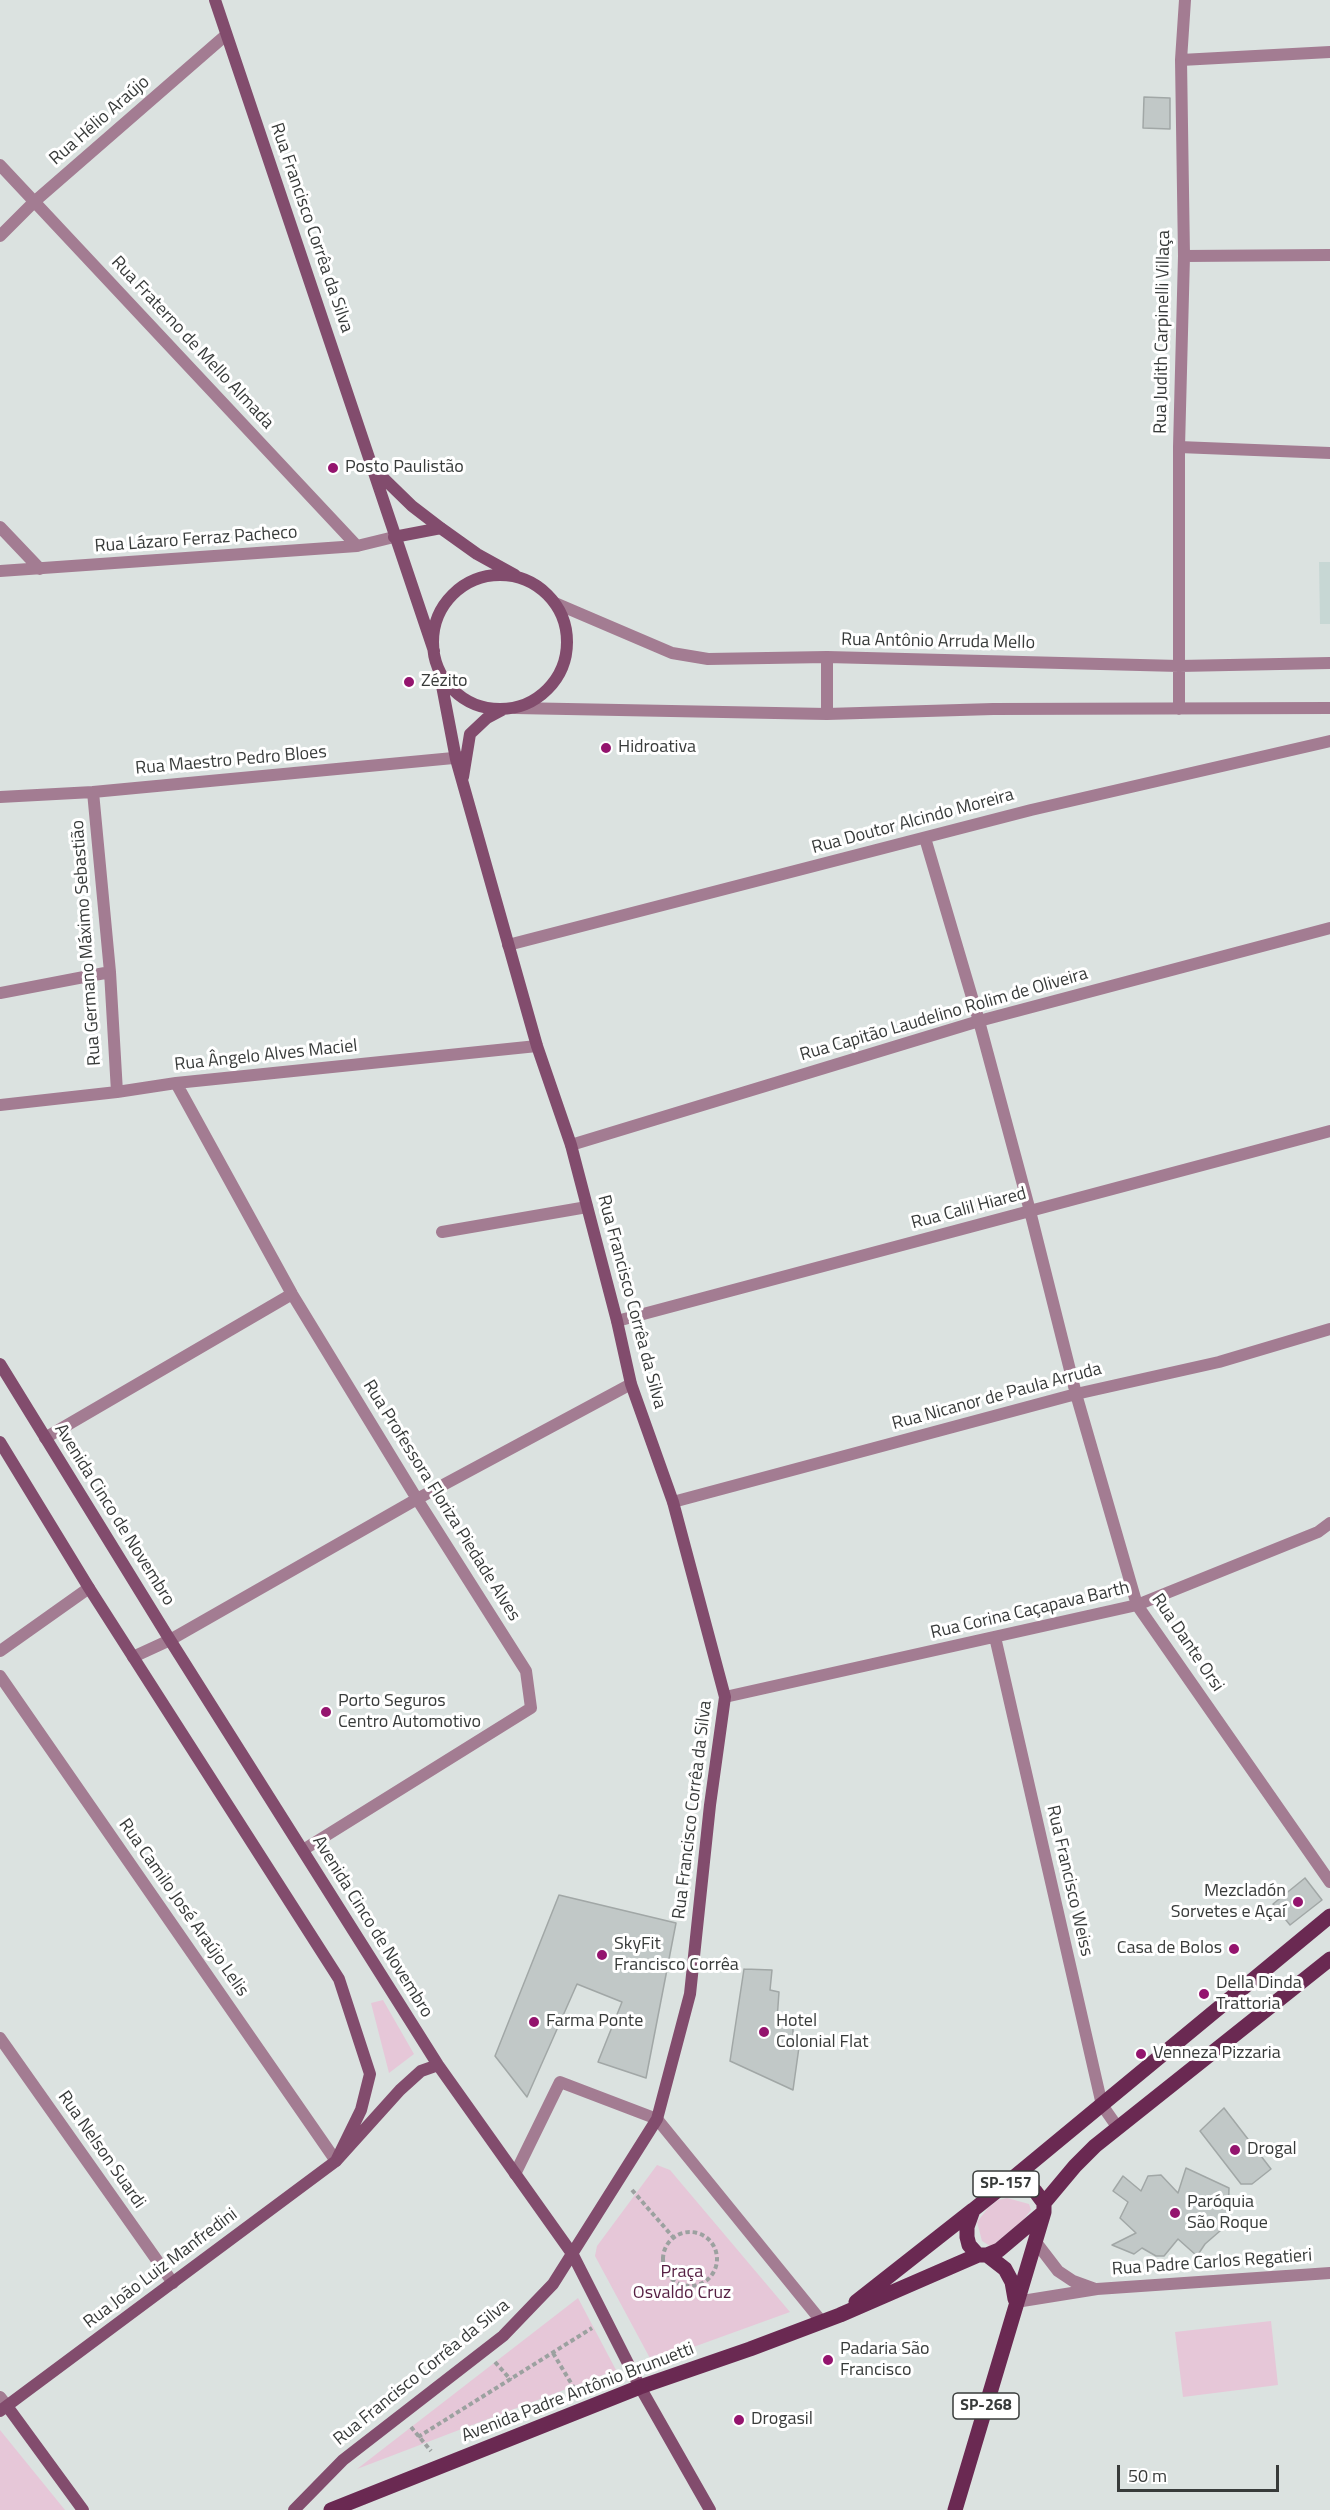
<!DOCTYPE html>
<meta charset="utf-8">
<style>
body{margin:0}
#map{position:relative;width:1330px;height:2510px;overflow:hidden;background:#dbe2e0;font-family:"Titillium Web",sans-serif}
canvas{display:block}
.scale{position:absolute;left:1117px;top:2465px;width:162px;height:27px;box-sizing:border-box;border:3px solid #383b3a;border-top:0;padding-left:8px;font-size:18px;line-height:21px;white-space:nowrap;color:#383b3a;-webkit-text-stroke:4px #fff;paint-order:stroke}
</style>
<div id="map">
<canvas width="1330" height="2510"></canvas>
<div class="scale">50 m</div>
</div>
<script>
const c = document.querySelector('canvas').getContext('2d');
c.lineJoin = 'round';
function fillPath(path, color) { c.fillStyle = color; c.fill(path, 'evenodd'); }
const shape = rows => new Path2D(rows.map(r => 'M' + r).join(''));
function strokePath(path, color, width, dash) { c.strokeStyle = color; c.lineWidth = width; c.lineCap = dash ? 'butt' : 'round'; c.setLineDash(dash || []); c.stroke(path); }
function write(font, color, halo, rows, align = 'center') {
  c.font = font + ' "Titillium Web",sans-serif'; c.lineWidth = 6; c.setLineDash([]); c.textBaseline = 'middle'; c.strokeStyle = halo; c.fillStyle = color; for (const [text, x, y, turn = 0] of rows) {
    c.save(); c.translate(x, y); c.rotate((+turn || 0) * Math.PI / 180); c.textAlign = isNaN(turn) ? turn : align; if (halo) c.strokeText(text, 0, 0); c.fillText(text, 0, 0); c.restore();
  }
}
fillPath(shape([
 [1319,562,1330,562,1330,624,1320,624]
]), '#c7d7d4');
fillPath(shape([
 [383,2000,414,2054,389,2073,371,2003],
 [657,2165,670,2170,790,2312,652,2362,595,2256,597,2246],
 [1007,2198,1029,2204,1031,2210,1023,2220,994,2244,990,2246,982,2241,977,2222,988,2208,998,2200],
 [578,2298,616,2370,357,2469],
 [1271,2321,1278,2385,1183,2397,1175,2332],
 [0,2430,65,2510,0,2510]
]), '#e6c7d8');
const building = shape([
 [1144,97,1170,98,1170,129,1143,128,1144,97],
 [1305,1878,1322,1900,1290,1925,1273,1904,1305,1878],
 [559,1895,676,1923,646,2078,598,2062,622,2002,577,1984,527,2097,495,2056,559,1895],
 [744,1969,772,1970,770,1990,779,1992,777,2020,793,2026,793,2038,800,2040,793,2090,730,2061,744,1969],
 [1224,2108,1271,2169,1252,2184,1241,2184,1200,2131,1224,2108],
 [1186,2168,1229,2188,1228,2224,1205,2244,1197,2256,1178,2239,1164,2256,1156,2256,1142,2248,1134,2254,1112,2245,1136,2233,1120,2218,1128,2202,1113,2191,1123,2176,1141,2191,1148,2176,1161,2175,1178,2193,1186,2168]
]);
fillPath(building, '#c1c8c7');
strokePath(building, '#a1a7a6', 1.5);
strokePath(shape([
 [632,2190,673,2237],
 '663 2259a27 27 0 1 1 54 0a27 27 0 1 1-54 0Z',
 [553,2353,577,2393],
 [495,2362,511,2380],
 [411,2427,431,2451],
 [418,2437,592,2328]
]), '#9ca1a0', 4, [4.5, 3]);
strokePath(shape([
 [515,2174,560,2082,657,2119]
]), '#a37c92', 12);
strokePath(shape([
 [1181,60,1330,52],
 [0,165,357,546],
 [0,236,34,202,226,35],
 [1184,256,1330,255],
 [1179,447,1330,453],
 [0,527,40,569],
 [0,571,357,546,394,537],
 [555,603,672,653,708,659,827,657,1179,666,1330,663],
 [827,657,827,714],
 [515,708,827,714,993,709,1330,708],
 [1179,709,1179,447,1184,256,1181,60,1185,0],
 [93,792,110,972,117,1092],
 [0,797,93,792,464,757],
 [925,838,979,1021,1030,1211,1076,1394,1137,1605,1330,1882],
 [508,945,1031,810,1330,741],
 [0,993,110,972],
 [176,1083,292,1294,417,1499,526,1671,531,1708,303,1850],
 [0,1105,117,1092,176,1083,537,1046],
 [571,1145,979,1021,1330,928],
 [442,1232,587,1207],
 [617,1321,1330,1131],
 [45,1438,292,1294],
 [673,1502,1076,1394,1219,1362,1330,1329],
 [995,1637,1102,2105,1118,2128],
 [0,1651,89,1588],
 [133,1657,170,1640,417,1499,631,1384],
 [0,1676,336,2161],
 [725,1697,1137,1605,1318,1532,1330,1523],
 [0,2038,173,2283],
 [657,2119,822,2322],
 [1035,2241,1058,2271,1073,2281,1095,2289],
 [1016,2302,1097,2289,1330,2273],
 [0,2397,7,2406]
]), '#a37c92', 12);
strokePath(shape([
 [215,0,434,651],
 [374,469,412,506,442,529,477,554,515,575],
 [394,537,441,528],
 '433 642a67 67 0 1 1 134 0a67 67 0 1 1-134 0Z',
 [463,777,470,734,487,718,502,710],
 [0,1364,170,1640,438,2065,573,2255,640,2387,710,2510],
 [0,1442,89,1588,339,1979,370,2074,361,2110,336,2161],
 [7,2406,83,2510],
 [0,2411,336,2161,400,2090,421,2071,438,2065],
 [294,2510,343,2460,503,2336,553,2284,657,2119,690,1994,710,1805,725,1697,673,1502,631,1384,617,1321,571,1145,537,1046,456,759,439,670]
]), '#824c6d', 12);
strokePath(shape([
 [1007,2183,1330,1916],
 [1007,2183,1028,2186,1035,2191,1044,2203,1044,2212,999,2250,987,2255,978,2255,969,2245,967,2237,967,2227,973,2210,1007,2183],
 [1044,2203,1075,2166,1095,2146,1330,1959],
 [987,2255,1005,2269,1012,2282,1015,2299],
 [856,2302,973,2210],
 [331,2510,640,2387,750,2349,840,2315,978,2255],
 [955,2510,1044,2212]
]), '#6a2952', 15);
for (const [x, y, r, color] of [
 [333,468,6,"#94146e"],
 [409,682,6,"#94146e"],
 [606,748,6,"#94146e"],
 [326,1712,6,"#94146e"],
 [1298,1902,6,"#94146e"],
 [1234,1949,6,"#94146e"],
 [602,1955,6,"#94146e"],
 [1204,1994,6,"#94146e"],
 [534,2022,6,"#94146e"],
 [764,2032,6,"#94146e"],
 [1141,2054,6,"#94146e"],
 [1235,2150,6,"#94146e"],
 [1175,2213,6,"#94146e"],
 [828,2360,6,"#94146e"],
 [739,2420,6,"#94146e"]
]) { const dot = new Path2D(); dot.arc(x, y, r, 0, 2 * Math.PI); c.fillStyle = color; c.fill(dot); strokePath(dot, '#fff', 2); }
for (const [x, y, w] of [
 [1006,2184,66],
 [986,2406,66]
]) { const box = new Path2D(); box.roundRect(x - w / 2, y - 13, w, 26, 4.5); c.fillStyle = '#fff'; c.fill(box); strokePath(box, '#383b3a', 1.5); }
write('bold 16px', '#383b3a', null, [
 ["SP-157",1006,2184],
 ["SP-268",986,2406]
]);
write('18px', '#383b3a', '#fff', [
 ["Rua Hélio Araújo",100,121,-41],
 ["Rua Francisco Corrêa da Silva",311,228,71],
 ["Rua Judith Carpinelli Villaça",1163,332,-89],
 ["Rua Fraterno de Mello Almada",192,343,47],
 ["Rua Lázaro Ferraz Pacheco",196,540,-4],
 ["Rua Antônio Arruda Mello",938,642,1],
 ["Rua Maestro Pedro Bloes",231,761,-5],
 ["Rua Doutor Alcindo Moreira",913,822,-15],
 ["Rua Germano Máximo Sebastião",87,943,-94],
 ["Rua Capitão Laudelino Rolim de Oliveira",944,1015,-16],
 ["Rua Ângelo Alves Maciel",266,1056,-6],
 ["Rua Calil Hiared",969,1209,-15],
 ["Rua Francisco Corrêa da Silva",631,1302,75],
 ["Rua Nicanor de Paula Arruda",997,1397,-15],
 ["Rua Professora Floriza Piedade Alves",441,1501,58],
 ["Avenida Cinco de Novembro",114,1515,58],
 ["Rua Corina Caçapava Barth",1030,1611,-13],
 ["Rua Dante Orsi",1187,1643,56],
 ["Rua Francisco Corrêa da Silva",693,1810,-83],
 ["Rua Francisco Weiss",1069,1881,77],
 ["Rua Camilo José Araújo Lelis",183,1908,55],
 ["Avenida Cinco de Novembro",372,1927,58],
 ["Rua Nelson Suardi",101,2150,55],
 ["Rua Padre Carlos Regatieri",1212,2263,-4],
 ["Rua João Luiz Manfredini",161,2269,-37],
 ["Rua Francisco Corrêa da Silva",422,2373,-39],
 ["Avenida Padre Antônio Brunuetti",578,2393,-21]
]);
write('18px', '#383b3a', '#fff', [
 ["Posto Paulistão",345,468],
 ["Zézito",421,682],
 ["Hidroativa",618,748],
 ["Porto Seguros",338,1702],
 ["Centro Automotivo",338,1723],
 ["Mezcladón",1286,1892,"right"],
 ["Sorvetes e Açaí",1286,1913,"right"],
 ["SkyFit",614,1945],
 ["Francisco Corrêa",614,1966],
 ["Casa de Bolos",1222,1949,"right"],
 ["Della Dinda",1216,1984],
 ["Trattoria",1216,2005],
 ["Farma Ponte",546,2022],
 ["Hotel",776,2022],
 ["Colonial Flat",776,2043],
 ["Venneza Pizzaria",1153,2054],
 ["Drogal",1247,2150],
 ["Paróquia",1187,2203],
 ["São Roque",1187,2224],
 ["Padaria São",840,2350],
 ["Francisco",840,2371],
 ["Drogasil",751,2420]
], 'left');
write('18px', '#561f43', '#fff', [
 ["Praça",682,2273],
 ["Osvaldo Cruz",682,2294]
]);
</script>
